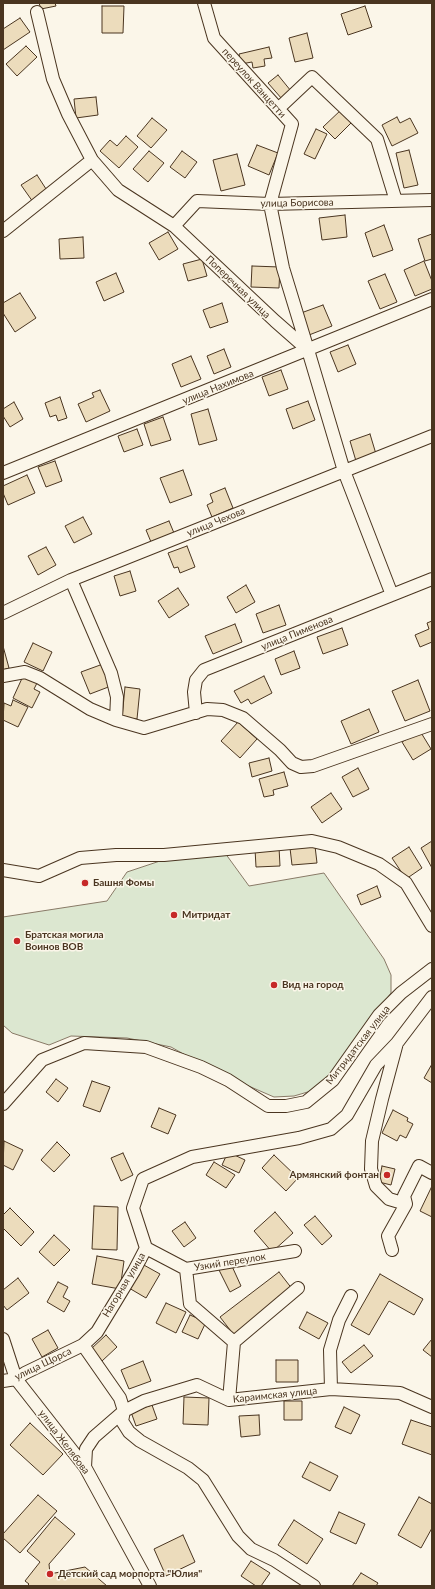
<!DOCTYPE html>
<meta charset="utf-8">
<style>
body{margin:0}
#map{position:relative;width:435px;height:1589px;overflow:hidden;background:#fbf6e9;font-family:Lato,sans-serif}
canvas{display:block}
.frame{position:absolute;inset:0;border:4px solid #4a3520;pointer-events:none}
</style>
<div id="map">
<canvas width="435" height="1589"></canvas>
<div class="frame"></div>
</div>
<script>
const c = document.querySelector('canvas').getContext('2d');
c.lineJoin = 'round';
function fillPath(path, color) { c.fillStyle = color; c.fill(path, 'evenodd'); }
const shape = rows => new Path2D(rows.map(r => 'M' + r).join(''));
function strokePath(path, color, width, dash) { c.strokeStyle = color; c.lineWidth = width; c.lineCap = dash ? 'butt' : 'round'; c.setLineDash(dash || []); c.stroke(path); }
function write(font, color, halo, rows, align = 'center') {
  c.font = font + ' Lato,sans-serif'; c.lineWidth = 3; c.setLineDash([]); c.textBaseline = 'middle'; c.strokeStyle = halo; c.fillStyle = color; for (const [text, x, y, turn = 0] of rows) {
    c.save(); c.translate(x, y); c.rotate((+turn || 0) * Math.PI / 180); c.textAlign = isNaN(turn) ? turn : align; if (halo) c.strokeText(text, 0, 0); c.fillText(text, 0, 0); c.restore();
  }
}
const green = shape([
 [225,853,249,886,324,873,384,959,391,975,391,993,329,1076,311,1091,294,1096,274,1097,214,1071,171,1047,127,1038,71,1036,49,1045,12,1033,3,1025,3,917,107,901,127,872,166,859,225,853]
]);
fillPath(green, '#dce7d0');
strokePath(green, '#887966', 1);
const building = shape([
 [39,3,55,3,56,6,41,9,39,3],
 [102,6,124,6,123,33,102,33,102,6],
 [365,6,372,27,348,35,341,14,365,6],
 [20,18,30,32,3,50,3,29,20,18],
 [307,33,313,58,295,62,289,38,307,33],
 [26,46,37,57,17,76,6,64,26,46],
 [269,47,272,58,264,59,265,66,253,68,252,62,241,64,239,54,269,47],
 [278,75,291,91,282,99,268,83,278,75],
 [96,97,98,115,76,118,74,99,96,97],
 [342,109,353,121,335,139,323,127,342,109],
 [397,117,400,123,410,118,418,133,392,146,382,125,397,117],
 [152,118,167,130,151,148,137,136,152,118],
 [316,129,327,134,315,159,304,154,316,129],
 [126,136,138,147,119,168,100,151,110,140,117,146,126,136],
 [257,145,278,153,269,175,248,166,257,145],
 [409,150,418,185,404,188,396,153,409,150],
 [149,151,164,163,148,182,133,169,149,151],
 [182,151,197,162,185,178,170,167,182,151],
 [237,154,245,185,221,191,213,160,237,154],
 [37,175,48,192,33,202,21,185,37,175],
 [345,215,347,237,322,240,319,218,345,215],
 [384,225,393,250,373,257,365,233,384,225],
 [168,232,178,249,159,260,149,243,168,232],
 [432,234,432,259,425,261,418,239,432,234],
 [83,237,84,258,60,259,59,239,83,237],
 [202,259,207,276,188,281,183,264,202,259],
 [424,261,432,281,432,289,415,296,404,270,424,261],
 [252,266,280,267,279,288,251,287,252,266],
 [116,273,124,292,104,301,96,282,116,273],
 [385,274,397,302,380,309,368,281,385,274],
 [20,293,36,318,15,332,3,313,3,303,20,293],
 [222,303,228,322,210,328,203,310,222,303],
 [323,305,332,326,309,335,301,313,323,305],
 [348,345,356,364,338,372,330,352,348,345],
 [224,349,231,367,214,374,207,356,224,349],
 [191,356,201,379,181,387,172,364,191,356],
 [281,370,288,389,269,396,262,377,281,370],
 [100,390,110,411,86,422,78,404,94,397,92,393,100,390],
 [60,397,67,418,58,421,56,415,50,417,45,403,60,397],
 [308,401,315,420,293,429,286,409,308,401],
 [14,402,23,419,10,427,3,416,3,409,14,402],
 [208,409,217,440,199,445,191,414,208,409],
 [163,417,171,440,151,446,144,424,163,417],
 [137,429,143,445,124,452,118,436,137,429],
 [370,434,376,454,356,461,350,441,370,434],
 [55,461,62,481,46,487,38,467,55,461],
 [183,470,192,495,170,503,160,478,183,470],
 [27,475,35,493,8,505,3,493,3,486,27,475],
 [225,488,233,508,212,517,207,505,213,502,210,494,225,488],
 [83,517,92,534,74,543,65,526,83,517],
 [169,521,174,533,151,542,146,530,169,521],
 [187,546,195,567,180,573,178,567,174,568,168,553,187,546],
 [46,547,56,565,38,575,28,556,46,547],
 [130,571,136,591,120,596,114,576,130,571],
 [246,585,255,602,236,613,227,597,246,585],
 [178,588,189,605,169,618,158,601,178,588],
 [279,605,286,625,263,633,256,614,279,605],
 [432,621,432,642,420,647,415,635,429,629,427,623,432,621],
 [235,624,242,642,213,654,205,636,235,624],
 [342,628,348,645,323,654,317,637,342,628],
 [33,643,52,652,43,671,24,662,33,643],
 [3,646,9,668,3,670,3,646],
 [294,651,300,668,281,675,275,659,294,651],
 [103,664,111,686,90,694,81,672,103,664],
 [24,674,38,681,34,689,40,692,32,708,13,698,24,674],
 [264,676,272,693,251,704,248,699,241,703,234,691,264,676],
 [418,680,430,711,405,721,392,691,418,680],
 [125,687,140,689,137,719,122,718,125,687],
 [13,700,28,707,18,727,3,720,4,703,11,706,13,700],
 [369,709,379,732,351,744,341,721,369,709],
 [238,722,257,739,240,758,221,741,238,722],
 [420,731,431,749,413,760,402,742,420,731],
 [269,758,272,771,252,777,249,763,269,758],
 [358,768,369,789,353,797,342,777,358,768],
 [284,772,288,786,273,790,274,795,264,797,259,779,284,772],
 [331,793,342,809,322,823,311,807,331,793],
 [432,841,432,868,421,848,432,841],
 [315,846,317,863,292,865,290,848,315,846],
 [279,847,280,866,256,867,255,849,279,847],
 [409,847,422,868,406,879,392,858,409,847],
 [377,886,381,897,361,905,357,895,377,886],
 [432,1064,432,1083,424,1078,432,1064],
 [56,1079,68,1088,58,1102,46,1092,56,1079],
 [92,1081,110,1087,100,1112,83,1106,92,1081],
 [159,1108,176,1115,168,1134,151,1127,159,1108],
 [393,1110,408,1118,407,1121,413,1124,406,1138,400,1135,397,1141,382,1133,393,1110],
 [4,1141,23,1150,13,1170,3,1165,4,1141],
 [57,1142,70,1155,54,1172,41,1160,57,1142],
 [228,1152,245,1160,239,1173,222,1165,228,1152],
 [123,1153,133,1175,121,1181,111,1158,123,1153],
 [274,1155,298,1178,286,1191,262,1168,274,1155],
 [214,1162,235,1175,226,1188,206,1175,214,1162],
 [382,1166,395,1169,391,1185,379,1182,382,1166],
 [432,1186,432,1217,420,1211,432,1186],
 [94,1206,118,1207,117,1250,92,1249,94,1206],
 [10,1208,34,1232,21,1246,3,1228,3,1215,10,1208],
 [275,1212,293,1233,272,1252,254,1231,275,1212],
 [315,1216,332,1236,322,1245,304,1225,315,1216],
 [185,1222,196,1238,184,1247,172,1231,185,1222],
 [54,1235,70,1250,54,1266,39,1252,54,1235],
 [97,1256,124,1261,120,1289,92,1284,97,1256],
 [142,1264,160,1274,146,1298,129,1288,142,1264],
 [231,1264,241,1286,230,1292,219,1270,231,1264],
 [279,1272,293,1290,234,1335,220,1317,279,1272],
 [380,1274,423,1299,414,1315,389,1301,369,1335,351,1325,380,1274],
 [18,1278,29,1293,7,1310,3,1305,3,1290,18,1278],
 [58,1282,68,1287,63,1297,70,1301,64,1312,47,1302,58,1282],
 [166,1303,186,1312,176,1333,156,1323,166,1303],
 [307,1312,328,1323,319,1339,299,1328,307,1312],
 [190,1315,206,1322,198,1339,182,1332,190,1315],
 [48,1330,58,1348,42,1357,32,1339,48,1330],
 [106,1335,117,1347,102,1361,91,1349,106,1335],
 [432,1339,432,1357,423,1350,432,1339],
 [364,1345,373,1356,351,1373,342,1362,364,1345],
 [276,1360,298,1360,298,1382,276,1382,276,1360],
 [143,1361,151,1381,129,1389,121,1370,143,1361],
 [184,1397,209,1398,208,1425,183,1424,184,1397],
 [284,1401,302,1401,302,1420,284,1420,284,1401],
 [152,1405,157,1419,136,1426,131,1412,152,1405],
 [344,1407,360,1415,351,1434,335,1427,344,1407],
 [259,1415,260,1435,241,1437,239,1416,259,1415],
 [411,1420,432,1427,432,1455,402,1444,411,1420],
 [30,1423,63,1454,43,1475,10,1445,30,1423],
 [310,1462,338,1476,330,1491,302,1477,310,1462],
 [38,1495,57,1511,20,1553,3,1538,3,1534,38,1495],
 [419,1497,432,1504,432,1528,421,1548,398,1535,419,1497],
 [339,1512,365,1524,356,1544,330,1532,339,1512],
 [55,1517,75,1534,49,1564,50,1574,85,1567,107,1586,27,1586,29,1584,25,1581,40,1562,27,1551,55,1517],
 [294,1520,323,1539,307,1564,278,1545,294,1520],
 [183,1535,195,1562,166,1576,154,1549,183,1535],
 [251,1561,270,1573,261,1586,256,1586,241,1576,251,1561],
 [361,1573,378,1583,376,1586,352,1586,361,1573]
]);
fillPath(building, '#ecdcbc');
strokePath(building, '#4a3520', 1);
const street = shape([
 [204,3,214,38,292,124,270,204,283,268,308,350],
 [37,12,53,79,68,114,92,160,118,190,174,226,275,321,308,350,344,471,392,595],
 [278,109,312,77,377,139,396,201],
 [174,226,197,201,270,204,432,200],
 [3,231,92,160],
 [3,473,432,299],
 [71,580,111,673,117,697,116,720],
 [3,613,71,580,432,436],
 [3,676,25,672,40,678,90,709,116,720,144,728,207,709,223,710,243,718,280,750,292,763,301,767,313,766,432,724],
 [196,713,194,692,196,680,204,670,432,579],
 [3,870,39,876,80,858,116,855,164,855,312,841,338,847,379,864,406,883,432,926],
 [3,1104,42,1060,84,1043,146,1047,201,1067,228,1080,268,1106,286,1106,306,1102,333,1080,379,1015,401,993,432,969],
 [406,1204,404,1196,419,1166,432,1173],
 [146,1248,186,1269,295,1251],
 [392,1250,388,1236,406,1204,389,1199,376,1186,371,1169,372,1141,382,1099,397,1043,432,997],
 [186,1269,190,1304,234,1342],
 [3,1339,16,1379,85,1467,150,1586],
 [3,1381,16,1379,25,1373,83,1345],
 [331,1389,330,1350,339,1320,351,1296],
 [229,1400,234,1342,298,1288],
 [85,1467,86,1449,94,1437,124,1411,144,1401,197,1385,229,1400,331,1389,400,1393,432,1407],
 [314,1586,274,1560,251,1549,238,1536,203,1480,188,1468,140,1441,129,1432,122,1421,124,1411,120,1398,83,1345,97,1332,134,1271,146,1248,133,1208,143,1179,192,1157,299,1138,331,1129,347,1115,376,1065,397,1043]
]);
strokePath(street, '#4a3520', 14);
strokePath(street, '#fbf6e9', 12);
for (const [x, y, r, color] of [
 [85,883,4,"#c62828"],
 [174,915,4,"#c62828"],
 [17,941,4,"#c62828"],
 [274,985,4,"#c62828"],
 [387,1175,4,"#c62828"],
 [50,1574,4,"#c62828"]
]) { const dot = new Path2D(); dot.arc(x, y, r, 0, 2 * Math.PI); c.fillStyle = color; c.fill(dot); strokePath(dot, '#fbf6e9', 1.5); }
write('10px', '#4a3520', '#fbf6e9', [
 ["переулок Ванцетти",254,83,48],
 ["улица Борисова",297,203,-1],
 ["Поперечная улица",238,287,44],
 ["улица Нахимова",218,387,-22],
 ["улица Чехова",216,522,-22],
 ["улица Пименова",297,633,-22],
 ["Митридатская улица",358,1045,-52],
 ["Узкий переулок",230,1262,-9],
 ["Нагорная улица",124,1285,-59],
 ["улица Щорса",43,1364,-26],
 ["Караимская улица",275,1395,-6],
 ["улица Желябова",64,1442,53]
]);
write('bold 10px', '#4a3520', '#fbf6e9', [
 ["Башня Фомы",93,883],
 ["Митридат",182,915],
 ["Братская могила",25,935],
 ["Воинов ВОВ",25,947],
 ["Вид на город",282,985],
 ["Армянский фонтан",379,1175,"right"],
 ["Детский сад морпорта \"Юлия\"",58,1574]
], 'left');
</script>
